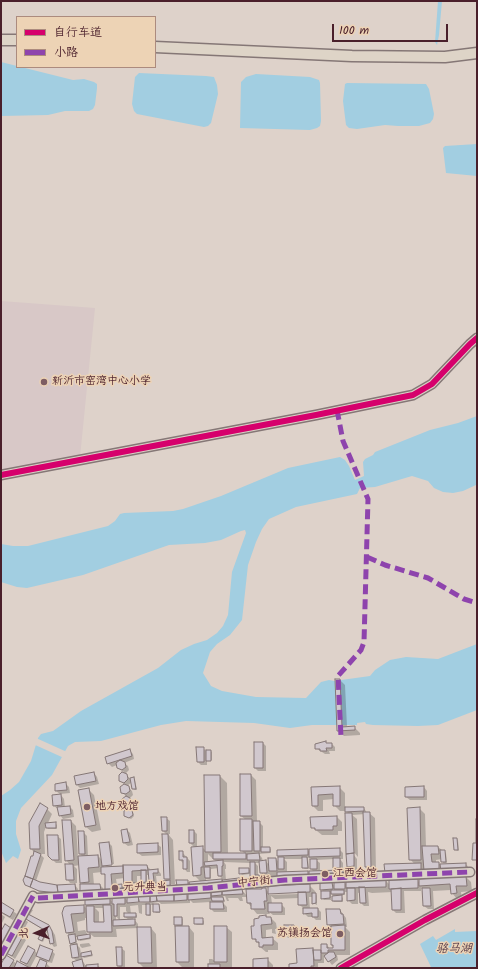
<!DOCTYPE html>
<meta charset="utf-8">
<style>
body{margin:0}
#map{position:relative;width:478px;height:969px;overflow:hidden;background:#ded2ca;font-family:Kalam,"LXGW WenKai TC",sans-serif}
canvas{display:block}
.frame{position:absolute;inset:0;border:2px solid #4a1f2b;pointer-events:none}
.legend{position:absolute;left:16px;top:16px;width:140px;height:52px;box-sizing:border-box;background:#edd3b5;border:1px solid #ac8b7e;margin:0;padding:5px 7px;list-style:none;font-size:12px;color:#4a1f2b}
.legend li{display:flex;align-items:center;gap:8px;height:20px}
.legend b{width:20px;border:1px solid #ac8b7e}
.north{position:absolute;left:16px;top:913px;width:40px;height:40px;-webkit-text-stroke:3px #edd3b5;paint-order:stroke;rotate:268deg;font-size:11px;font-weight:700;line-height:16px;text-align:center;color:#4a1f2b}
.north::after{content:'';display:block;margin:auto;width:14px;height:18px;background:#4a1f2b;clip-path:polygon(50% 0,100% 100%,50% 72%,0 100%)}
.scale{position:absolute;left:332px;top:24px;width:116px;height:18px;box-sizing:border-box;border:2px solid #4a1f2b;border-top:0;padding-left:5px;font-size:12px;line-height:14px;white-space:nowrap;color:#4a1f2b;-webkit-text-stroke:3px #edd3b5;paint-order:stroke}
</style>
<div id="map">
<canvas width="478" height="969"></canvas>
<div class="frame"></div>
<ul class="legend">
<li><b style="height:5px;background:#d6006c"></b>自行车道</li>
<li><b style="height:5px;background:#8e44ad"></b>小路</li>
</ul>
<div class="north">北</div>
<div class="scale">100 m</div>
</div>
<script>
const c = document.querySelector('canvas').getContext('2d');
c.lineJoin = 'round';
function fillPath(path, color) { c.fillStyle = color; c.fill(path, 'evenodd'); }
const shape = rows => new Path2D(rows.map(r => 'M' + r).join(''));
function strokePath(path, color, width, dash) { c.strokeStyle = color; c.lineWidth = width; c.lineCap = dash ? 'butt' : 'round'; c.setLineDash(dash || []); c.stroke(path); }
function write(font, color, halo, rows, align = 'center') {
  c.font = font + ' Kalam,"LXGW WenKai TC",sans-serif'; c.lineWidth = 3; c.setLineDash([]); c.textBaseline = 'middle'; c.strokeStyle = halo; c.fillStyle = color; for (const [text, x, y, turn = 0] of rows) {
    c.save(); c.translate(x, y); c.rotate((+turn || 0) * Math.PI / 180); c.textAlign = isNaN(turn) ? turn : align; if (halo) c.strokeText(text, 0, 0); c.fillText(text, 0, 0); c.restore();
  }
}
fillPath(shape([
 [1,301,95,308,80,457,1,472]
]), '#d8c8c7');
fillPath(shape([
 [438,1,442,1,439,35,437,45,435,42],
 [1,62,73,80,84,79,94,82,97,84,97,88,95,105,93,109,89,111,65,111,48,115,1,116],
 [139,73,206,76,214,77,217,85,218,94,211,123,208,126,204,127,137,114,134,111,132,104,135,77],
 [256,74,310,77,319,80,320,83,321,121,320,126,317,128,310,130,240,128,241,82,246,77],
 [347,83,426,84,429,89,434,114,433,119,430,123,419,126,398,126,385,125,357,129,349,128,346,125,343,101,345,84],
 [477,144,477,176,446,173,443,148,445,146],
 [477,416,476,485,463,491,453,493,443,492,434,488,428,481,412,476,375,487,360,488,357,494,296,507,269,519,262,529,256,542,248,565,242,620,230,635,217,644,210,652,203,673,211,686,222,691,256,697,306,698,321,682,329,680,334,681,370,676,375,670,390,660,406,657,438,659,477,644,477,710,438,725,418,726,373,725,366,724,365,722,357,723,357,725,312,725,290,728,254,723,186,721,161,725,101,741,75,742,68,746,52,775,21,808,16,821,16,834,21,850,18,859,13,856,6,863,1,851,1,796,10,790,19,782,31,761,38,738,41,734,53,731,81,711,158,668,181,650,194,644,207,640,217,633,223,626,228,615,232,572,246,533,245,530,241,531,221,540,205,543,169,545,83,575,27,588,17,587,1,582,1,544,13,546,28,546,108,526,115,521,120,514,124,513,173,511,183,509,221,496,288,468,340,457,345,460,349,466,355,480,364,476,363,462,365,459,373,455,375,452,430,430,458,423],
 [455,929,455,932,477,931,477,968,430,968,431,967,420,944,433,936,436,940]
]), '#a2cee1');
fillPath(shape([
 [36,738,67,752,64,758,33,744]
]), '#ded2ca');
fillPath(shape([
 [340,680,345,685,347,727,354,727,360,733,360,735,344,736,338,730],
 [263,743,266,746,266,771,258,771,255,768],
 [332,744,335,747,335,751,329,751,330,754,325,754,316,748],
 [203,748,206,751,211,751,212,752,212,760,207,760,207,762,212,762,207,762,207,765,201,765,198,762],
 [129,750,133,754,134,759,124,763,128,766,129,770,125,774,131,779,134,778,135,780,137,790,135,790,133,789,132,782,127,786,132,791,133,795,129,799,134,803,134,807,131,810,133,812,134,816,131,819,125,816,125,811,129,808,123,804,123,800,127,797,122,792,121,788,126,785,120,780,120,776,124,772,118,768,117,765,112,767,108,763],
 [94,773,97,777,99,784,80,788,77,785],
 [251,775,256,780,257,822,259,822,263,826,263,848,270,848,271,849,271,853,259,854,262,858,263,861,266,861,269,865,276,859,279,862,278,856,307,850,310,852,339,849,343,853,343,859,340,859,343,863,343,872,346,875,263,881,250,874,242,875,240,873,249,869,251,872,251,863,224,862,226,865,226,869,225,869,226,880,239,879,243,883,181,890,187,881,189,883,201,882,194,875,195,848,190,843,194,831,197,834,197,848,202,847,206,851,220,776,227,783,228,854,245,854,241,850,246,820,241,816],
 [208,854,213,859,217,862,208,862],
 [308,858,311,858,311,869,314,872,310,875,307,872,287,872,287,862,284,859,303,859,303,868,305,869,309,869],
 [334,859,334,868,338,871,320,872,320,863,316,860],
 [255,863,261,863,261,873,264,875,258,876,258,866],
 [219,868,219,876,224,880,206,882,206,879,211,879,211,869],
 [66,784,69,787,70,793,60,794,56,791],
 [339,787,345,793,345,808,364,808,367,813,369,813,375,818,376,872,348,876,348,872,353,872,348,866,349,814,346,811,340,811,334,805,334,799,323,800,323,811,318,811,313,806,312,788],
 [365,814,366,867,370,871,360,871,360,873,357,871,357,859,353,854,353,851,358,857,357,819,352,815],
 [424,787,427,791,427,800,410,800,406,797],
 [88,789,94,795,101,830,92,832,86,827],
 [61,795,64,799,65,808,70,807,73,810,74,817,63,819,60,815,58,809,54,806],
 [419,808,425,814,426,847,438,847,446,853,447,863,443,863,442,859,436,860,436,863,439,863,441,865,466,864,469,868,469,873,426,877,410,859],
 [47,809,52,814,48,823,55,823,57,825,57,829,48,829,46,827,44,832,45,854,40,854,44,858,36,881,52,886,75,885,78,889,79,895,43,894,26,884,35,853,31,849,30,823],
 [337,817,342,822,342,831,338,831,338,835,322,835,312,827],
 [166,818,170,821,170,834,168,834,173,840,175,884,171,884,171,888,166,888,167,882,165,879,163,835,167,835,163,831],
 [71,821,76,826,78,857,83,857,80,854,83,832,87,836,88,857,98,856,102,860,109,843,112,846,114,864,104,865,104,867,147,866,152,871,158,870,161,874,161,876,156,876,157,884,160,885,161,890,186,894,189,897,242,890,247,896,266,889,269,893,310,886,315,891,317,896,317,905,313,903,313,897,309,897,310,909,318,909,321,912,321,920,316,920,313,917,308,917,304,913,304,908,299,905,299,898,275,899,271,896,272,904,281,904,285,908,285,915,273,915,269,912,270,914,257,914,248,903,247,897,242,897,243,901,240,901,238,898,228,898,229,901,227,901,225,896,222,897,224,899,225,902,222,902,227,907,227,912,214,912,211,909,211,902,193,903,190,900,190,903,161,904,159,902,153,903,153,905,151,905,151,916,148,916,147,915,147,905,142,905,142,914,139,913,138,905,130,906,131,914,135,914,137,915,137,918,133,918,138,924,138,928,116,929,117,937,94,937,88,932,88,918,85,918,85,920,77,922,78,931,85,930,88,935,91,935,91,939,80,941,78,937,76,937,77,944,76,944,80,948,81,954,91,952,93,956,84,958,81,955,82,960,86,966,97,965,101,968,75,968,77,961,73,958,73,945,71,943,69,935,67,933,63,914,84,906,88,910,86,905,110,899,113,903,113,897,106,877,102,872,93,873,94,885,100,885,103,888,104,894,84,885,81,883,80,865,74,866,77,869,77,883,70,883,67,879,70,865,66,860],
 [147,875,150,875,150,881,153,884,150,886,147,883],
 [137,876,142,876,142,884,137,884],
 [125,878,125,889,122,885,117,885,116,879],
 [299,892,299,894,269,895,269,893],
 [123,896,128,897,128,901],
 [155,900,155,902,130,903,130,901],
 [120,907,126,907,126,911,129,914,125,914,125,917,129,920,120,921],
 [95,908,104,908,105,923,99,923,99,912],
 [116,916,120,921,116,921],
 [127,830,130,833,133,845,128,846,124,843],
 [57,836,61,839,62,863,56,863,49,856],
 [457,839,458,840,459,851,455,850],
 [157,844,161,847,161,855,142,856,138,853],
 [182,852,190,861,190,872,187,872,184,868,183,863,180,860],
 [466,877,471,882,472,891,461,892,462,899,457,899,452,893,451,890,433,891,434,909,428,909,424,906,424,889,421,887,421,891,404,891,405,913,396,913,393,910,393,892,372,893,368,892,369,906,364,906,361,903,361,892,358,893,358,904,352,904,348,900,348,892,345,892,345,895,340,895,343,898,343,902,334,902,333,901,334,897,331,893,331,900,324,900,322,898,324,892,321,889,332,883,335,886,344,882,347,885,386,881,390,885,417,880,420,883],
 [1,903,17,914,13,920,1,913],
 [159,905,160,906,160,913,156,913,154,911],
 [26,906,33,910,29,916,48,926,52,930,55,935,57,946,54,947,51,943,49,933,30,922,27,919,29,914,25,912],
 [340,910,346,918,347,927,345,927,350,932,350,955,337,955,338,960,332,965,324,955,324,963,318,963,318,968,290,968,298,964,314,951,320,951,327,945,330,949,334,949,332,945,331,928,328,924],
 [1,914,5,917,1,925],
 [266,916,267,918,271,918,276,923,277,929,275,929,276,934,272,933,272,929,266,930,266,938,272,938,278,943,278,950,268,950,268,952,266,952,260,947,259,944,253,938,255,927],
 [182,918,183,919,183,927,189,927,194,933,194,967,182,967,177,962,178,927,175,924],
 [24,919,28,922,22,933,18,931],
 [202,919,204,921,204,925,197,925,195,924],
 [294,926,297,929,297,938,288,938,285,934],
 [226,927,232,932,232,967,209,968,209,959,212,959,215,961],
 [151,928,156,934,157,968,144,968,139,963],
 [45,933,46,935,43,942,39,939],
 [22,937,26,940,15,959,7,953],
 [89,943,91,946,82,948,80,946,80,944],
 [121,948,125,951,125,968,120,968,118,966],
 [34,950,38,954,52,951,55,954,52,963,44,961,50,967,50,968,37,968,41,959,37,955,30,968,1,968,1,966,13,961,17,964,28,967,21,961],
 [267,959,273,965,273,968,254,968]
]), '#0003');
const building = shape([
 [335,679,340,679,342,727,355,726,355,730,337,731,335,679],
 [326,741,326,743,332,743,332,748,326,748,327,751,320,751,320,749,315,749,315,744,326,741],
 [254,742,263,742,263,768,254,768,254,742],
 [196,747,204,747,204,762,197,762,196,747],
 [130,749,132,756,107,764,105,757,130,749],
 [206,750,211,750,211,761,206,761,206,750],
 [120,760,125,762,126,767,122,770,117,768,116,763,120,760],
 [94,772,96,781,76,785,74,776,94,772],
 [122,772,127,774,128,779,124,783,119,781,119,775,122,772],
 [240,774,251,774,252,816,240,816,240,774],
 [204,775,220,775,221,852,205,852,204,775],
 [134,777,136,789,132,789,130,778,134,777],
 [66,782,67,790,55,791,55,784,66,782],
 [124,784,129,786,130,791,126,794,121,793,120,787,124,784],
 [340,786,340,806,333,806,333,794,318,795,318,806,312,806,311,787,340,786],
 [424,786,424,797,405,797,405,787,424,786],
 [89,788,96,825,85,827,78,790,89,788],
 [61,794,62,805,53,806,52,795,61,794],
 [126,796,130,798,131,803,128,807,122,805,122,799,126,796],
 [40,803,48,808,39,826,40,849,30,849,29,823,40,803],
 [70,806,71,814,59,816,57,807,70,806],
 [345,807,364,807,364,811,345,812,345,807],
 [420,807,421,860,409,860,407,808,420,807],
 [128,808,132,810,133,815,129,818,124,816,124,811,128,808],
 [363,812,370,812,371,867,365,867,363,812],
 [345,813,352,813,354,853,346,854,345,813],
 [337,816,337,826,333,826,333,830,315,830,315,828,311,828,310,817,337,816],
 [161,817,167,817,167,831,162,831,161,817],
 [240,819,252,819,252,851,240,851,240,819],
 [476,819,477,819,477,860,472,860,473,843,476,843,476,819],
 [62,820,71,820,74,860,65,861,62,820],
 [253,821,260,821,260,851,254,851,253,821],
 [56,822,56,828,46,828,45,823,56,822],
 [127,829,130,842,123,843,121,830,127,829],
 [189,830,194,830,194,843,189,843,189,830],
 [78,831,84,831,85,854,79,854,78,831],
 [162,834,168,834,170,879,164,879,162,834],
 [47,835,58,835,59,860,52,860,48,856,47,835],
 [453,838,457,838,458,850,454,850,453,838],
 [109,842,112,865,102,866,99,843,109,842],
 [158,843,158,852,137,853,137,844,158,843],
 [203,846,203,867,201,867,201,875,193,876,191,847,203,846],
 [422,846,438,846,439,854,431,854,432,862,439,862,439,870,424,871,422,846],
 [261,847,270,847,270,852,261,852,261,847],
 [340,848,340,856,309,857,309,849,340,848],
 [308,849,308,855,277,856,277,850,308,849],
 [440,850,445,850,446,862,441,862,440,850],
 [34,851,41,854,33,879,25,876,31,856,33,856,34,851],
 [179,851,183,851,183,857,187,857,187,869,183,869,183,860,179,860,179,851],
 [213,853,246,853,246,859,213,859,213,853],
 [259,853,260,860,247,860,247,854,259,853],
 [354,853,354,866,347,867,346,854,354,853],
 [98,855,99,867,88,868,89,882,80,883,78,856,98,855],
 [278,857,284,857,284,869,278,869,278,857],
 [302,857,307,857,308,868,302,868,302,857],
 [268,858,276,858,277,871,269,871,268,858],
 [333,858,340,858,340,868,333,868,333,858],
 [310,859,317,859,317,869,310,869,310,859],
 [223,860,223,866,222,866,222,876,218,876,217,865,205,866,204,862,223,860],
 [266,860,267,873,260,873,259,861,266,860],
 [250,862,255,862,255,875,259,875,260,880,250,881,250,862],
 [421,863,421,871,385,873,384,864,421,863],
 [466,863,466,870,441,871,440,864,466,863],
 [65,864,73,864,74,880,66,880,65,864],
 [123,865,147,865,148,870,132,871,132,883,148,882,148,890,124,891,123,865],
 [123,866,123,873,111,874,112,885,122,884,122,891,105,892,105,874,101,874,101,867,123,866],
 [204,867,210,867,210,878,205,878,204,867],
 [239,868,249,868,249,873,239,874,239,868],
 [158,869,158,873,153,873,154,881,149,881,148,870,158,869],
 [141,870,146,870,146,883,141,883,141,870],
 [343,870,343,876,309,877,309,871,343,870],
 [308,871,308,878,277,879,277,872,308,871],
 [25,876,33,879,30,887,25,885,23,880,25,876],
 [466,876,467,886,456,886,457,893,451,894,450,884,419,886,419,879,466,876],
 [239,878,240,883,223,885,222,880,239,878],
 [33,879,40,882,57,885,58,893,39,891,30,887,33,879],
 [222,879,223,885,190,888,189,882,222,879],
 [418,879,418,888,389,889,389,880,418,879],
 [170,880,170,887,163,887,163,881,170,880],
 [176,880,188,880,188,886,177,886,176,880],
 [346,880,386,880,386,887,346,888,346,880],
 [345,881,345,889,334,889,334,882,345,881],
 [320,882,332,882,333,889,320,890,320,882],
 [149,883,159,883,160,889,149,889,149,883],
 [75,884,76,892,58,893,57,885,75,884],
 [80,884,100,884,101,891,80,892,80,884],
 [310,884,310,892,268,894,268,886,310,884],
 [359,887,365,887,366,903,360,903,359,887],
 [262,888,266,888,267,901,264,901,265,909,251,909,251,903,247,903,246,889,262,889,262,888],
 [347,888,355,888,355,900,347,901,347,888],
 [401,888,401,910,392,910,391,889,401,888],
 [422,888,430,888,431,906,423,906,422,888],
 [242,889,243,894,222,895,222,891,242,889],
 [331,890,344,890,344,894,331,894,331,890],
 [222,891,222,895,211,896,211,892,222,891],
 [321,891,330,891,330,898,321,899,321,891],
 [211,892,211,898,188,900,188,893,211,892],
 [298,892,306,892,307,905,298,905,298,892],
 [187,893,187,900,174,901,174,894,187,893],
 [312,893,316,893,316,903,312,904,312,893],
 [156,894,157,901,150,902,150,895,156,894],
 [156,894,174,894,174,901,157,901,156,894],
 [138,895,139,902,127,903,127,896,138,895],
 [138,895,150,895,150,902,139,902,138,895],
 [342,895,342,901,332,901,332,896,342,895],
 [112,897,125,897,125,904,117,904,117,916,114,916,114,904,112,904,112,897],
 [211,897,223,897,224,901,212,901,211,897],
 [110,898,110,904,85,905,85,899,110,898],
 [1,902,14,910,10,917,1,912,1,902],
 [210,902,223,902,224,909,210,909,210,902],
 [268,903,282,903,282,912,268,912,268,903],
 [146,904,150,904,150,915,146,915,146,904],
 [153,904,159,904,160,912,153,912,153,904],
 [84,905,84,913,71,914,74,932,66,933,62,913,64,907,66,906,84,905],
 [103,905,111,905,112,932,87,932,86,906,94,906,94,922,104,922,103,905],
 [303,908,318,908,318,917,312,917,312,913,303,914,303,908],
 [326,909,340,909,341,914,343,914,344,924,327,925,326,909],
 [124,913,136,913,136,917,124,917,124,913],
 [28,914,49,925,52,931,54,943,50,944,47,929,46,931,26,919,28,914],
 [266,915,266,917,271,917,272,924,261,925,262,938,273,937,273,945,263,945,263,947,259,947,259,942,256,942,256,939,252,939,251,926,254,926,254,919,259,918,259,916,266,915],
 [174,917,182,917,182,925,174,925,174,917],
 [194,918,203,918,203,924,194,924,194,918],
 [135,919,135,925,113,926,113,920,135,919],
 [5,924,11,928,1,946,1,931,5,924],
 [284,925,294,925,294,935,284,935,284,925],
 [345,925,345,950,328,950,328,953,321,953,321,944,327,944,327,948,333,948,333,945,331,945,331,926,345,925],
 [175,926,189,926,189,962,176,962,175,926],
 [214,926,227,926,227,962,214,962,214,926],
 [137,927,151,927,152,963,138,963,137,927],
 [42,931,46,932,42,941,38,939,42,931],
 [17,933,23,936,12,956,6,953,17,933],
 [75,934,76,942,70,944,68,935,75,934],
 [90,934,90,938,78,940,77,936,90,934],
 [77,944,79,957,72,958,70,945,77,944],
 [40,945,53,950,49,961,36,956,40,945],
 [28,946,35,950,27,964,20,961,28,946],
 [116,947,122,947,122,966,117,966,116,947],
 [313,948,314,966,311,966,311,968,289,968,289,964,297,963,296,949,313,948],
 [313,950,321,950,321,960,314,960,313,950],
 [91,951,92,955,81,957,81,953,91,951],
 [329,952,334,952,336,957,328,962,324,956,329,952],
 [6,955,14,960,9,968,1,968,1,964,6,955],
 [268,958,268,968,253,968,253,959,268,958],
 [40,959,47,962,45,968,36,968,40,959],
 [82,959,84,968,74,968,72,962,82,959],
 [17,961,30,968,14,968,17,961],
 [98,964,98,968,86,968,86,965,98,964],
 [208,964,220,964,220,968,208,968,208,964]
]);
fillPath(building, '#d1c8ce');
strokePath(building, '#857776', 1);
const minor = shape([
 [1,475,316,415,413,395,432,384,470,344,477,338],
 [38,898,208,888,285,880,470,872],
 [1,955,33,896],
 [341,968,425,920,477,893]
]);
const major = shape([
 [1,40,17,40],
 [155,47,352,56,445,57,477,53]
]);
strokePath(minor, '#857776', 11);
strokePath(major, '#857776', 13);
strokePath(minor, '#dbd2c7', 8);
strokePath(major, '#ded4c7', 10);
strokePath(shape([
 [337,410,343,441,368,499,364,642,361,650,338,676,341,737],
 [367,557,385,565,428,578,464,599,477,603],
 [38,898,208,888,285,880,470,872],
 [1,955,33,896]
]), '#8e44ad', 5, [10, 5]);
strokePath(shape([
 [1,475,316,415,413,395,432,384,470,344,477,338],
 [341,968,425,920,477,893]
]), '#d6006c', 6);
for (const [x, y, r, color] of [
 [44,382,4,"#7e5e63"],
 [87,807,4,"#7e5e63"],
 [325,874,4,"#7e5e63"],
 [115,888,4,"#7e5e63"],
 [340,934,4,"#7e5e63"]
]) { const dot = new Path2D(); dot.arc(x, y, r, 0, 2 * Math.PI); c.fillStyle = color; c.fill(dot); strokePath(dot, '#edd3b5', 1.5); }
write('11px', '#4a1f2b', '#edd3b5', [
 ["新沂市窑湾中心小学",52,382],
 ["地方戏馆",95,807],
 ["江西会馆",333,874],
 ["元升典当",123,888],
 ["苏镇扬会馆",332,934,"right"]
], 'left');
write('11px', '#4a1f2b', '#edd3b5', [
 ["中宁街",254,883,-6]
]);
write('italic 12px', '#533948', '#edd3b5', [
 ["骆马湖",454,950]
]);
</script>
